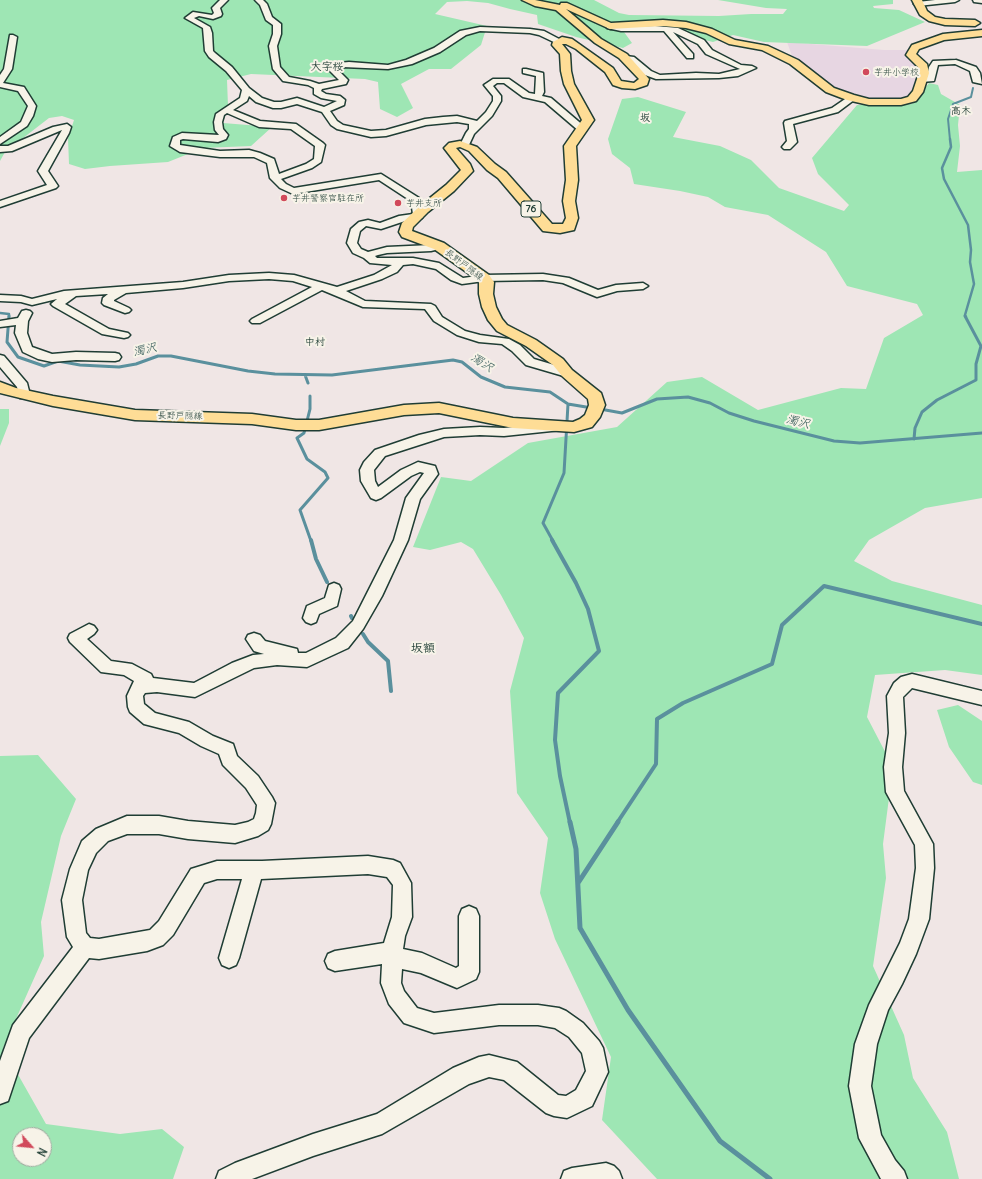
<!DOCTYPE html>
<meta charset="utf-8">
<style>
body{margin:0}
#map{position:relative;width:982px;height:1179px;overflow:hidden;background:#f0e6e5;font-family:Delius,sans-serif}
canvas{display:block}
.north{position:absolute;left:12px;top:1127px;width:40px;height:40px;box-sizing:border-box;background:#f7f3e8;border:1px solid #a1aaa0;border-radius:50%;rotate:117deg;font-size:11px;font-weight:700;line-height:16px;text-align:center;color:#1f3d34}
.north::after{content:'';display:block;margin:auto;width:14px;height:18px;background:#d1495b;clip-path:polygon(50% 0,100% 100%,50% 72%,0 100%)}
</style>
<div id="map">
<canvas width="982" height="1179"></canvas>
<div class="north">N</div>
</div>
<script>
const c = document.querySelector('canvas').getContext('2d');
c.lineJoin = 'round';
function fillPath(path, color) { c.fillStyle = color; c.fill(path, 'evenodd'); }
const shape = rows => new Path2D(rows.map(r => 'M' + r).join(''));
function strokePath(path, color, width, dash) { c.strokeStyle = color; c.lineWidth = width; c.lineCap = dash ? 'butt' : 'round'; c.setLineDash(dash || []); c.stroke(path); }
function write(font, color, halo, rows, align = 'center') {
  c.font = font + ' Delius,"Klee One",sans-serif'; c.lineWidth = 4; c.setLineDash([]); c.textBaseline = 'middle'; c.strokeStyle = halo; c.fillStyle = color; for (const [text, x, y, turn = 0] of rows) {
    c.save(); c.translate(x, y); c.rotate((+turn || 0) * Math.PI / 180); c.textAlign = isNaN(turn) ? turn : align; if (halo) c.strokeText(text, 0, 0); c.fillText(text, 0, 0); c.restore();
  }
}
fillPath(shape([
 [787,42,884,50,908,50,908,53,920,67,917,87,909,98,898,100,867,100,833,89,801,65,792,56]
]), '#e7d6e2');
fillPath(shape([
 [0,0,594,0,619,13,629,15,719,16,751,14,783,14,787,9,766,8,718,0,893,0,893,4,873,6,874,8,899,10,925,22,867,46,764,42,733,35,713,42,671,32,638,29,624,32,632,43,623,48,576,37,538,24,537,15,510,9,488,3,467,1,447,2,435,14,487,26,481,45,451,69,429,69,401,84,413,108,397,117,380,109,378,82,365,79,251,74,227,80,228,106,223,123,272,127,251,146,203,148,168,162,110,166,85,169,69,164,68,138,74,120,62,116,49,118,5,152,0,161],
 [929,83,938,85,941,94,960,105,958,125,960,146,957,172,982,170,982,498,925,508,869,540,854,561,892,581,982,605,982,675,945,670,875,675,867,717,893,767,883,844,886,878,873,966,904,1035,913,1078,947,1132,959,1179,657,1179,602,1120,611,1057,555,939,540,893,548,838,517,793,510,691,524,638,501,595,473,549,461,542,430,550,413,547,441,477,471,481,528,443,617,427,667,382,702,377,758,410,841,388,866,389,884,338,923,315,917,304,847,286,826,252,768,215,725,207,708,197,680,191,634,184,630,168,612,154,608,139,622,99,638,97,686,112,673,137,720,146,751,160,779,188,844,211,849,205,818,174,812,158,857,105,912,104],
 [0,409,9,409,9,423,0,446],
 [958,705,982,721,982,785,973,782,949,747,937,710],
 [38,755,76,799,61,836,41,922,44,956,3,1048,46,1124,120,1134,162,1129,184,1147,173,1179,0,1179,0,756],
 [20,1135,44,1135,44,1159,20,1159]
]), '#9ee6b4');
strokePath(shape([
 [950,140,948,119,953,104,971,97,973,88]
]), '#5a909d', 2);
strokePath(shape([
 [950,139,951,147,942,168,944,179,968,225,971,250,970,262,974,284,965,315,966,317],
 [0,313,9,314,9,317]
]), '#5a909d', 2.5);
strokePath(shape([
 [9,316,7,342,18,357,44,366,58,361,80,365,119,367,136,364,158,356,171,356,248,371,275,374,332,375,453,360,462,362,481,377,505,387,550,392,568,404,592,408],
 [305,375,308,383],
 [600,409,622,413,657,399,688,397,710,403,729,413,754,421,834,441,860,443,982,433],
 [307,421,310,409,310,396],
 [305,429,304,433,297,438,307,459,325,472,328,478,300,510,311,541],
 [914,439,915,428,922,412,937,400,976,380,976,364,981,346,965,316],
 [553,541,543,523,564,473,568,404]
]), '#5a909d', 3);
strokePath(shape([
 [311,540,316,559,327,582],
 [552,540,576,583,588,609,599,651,558,693,555,740,560,776,570,823],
 [351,616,352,618],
 [363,634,368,642,388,661,391,691],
 [617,823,656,764,657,719,683,703,772,664,782,625,824,586,982,624]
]), '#5a909d', 4);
strokePath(shape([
 [570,822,576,849,580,928,628,1010,720,1141,770,1179],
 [578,883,618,822]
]), '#5a909d', 5);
const minor = shape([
 [220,0,228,0,220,8,222,14,221,16,213,19,199,16,194,18,210,27,212,33,213,51,215,53,232,67,249,88,262,98,274,102,281,102,297,98,324,107,337,101,321,98,314,94,314,88,308,85,283,81,273,69,269,46,273,34,273,25,266,20,260,5,255,0,263,0,267,4,272,17,281,24,281,34,277,46,280,67,289,77,310,81,319,84,339,80,329,70,338,63,349,62,388,65,406,60,434,48,460,31,480,27,530,29,544,31,561,40,562,42,558,44,539,35,530,33,480,31,466,35,440,52,412,64,388,69,343,67,338,70,348,80,346,84,322,89,321,91,326,94,340,96,345,100,344,105,330,111,337,121,343,125,371,131,386,130,425,119,443,117,457,116,477,121,486,112,493,101,493,96,484,85,493,79,509,79,529,93,535,94,536,76,523,73,523,69,526,69,543,73,544,92,542,96,551,98,585,127,586,129,585,131,579,131,545,102,523,97,504,83,497,83,493,86,501,96,501,101,492,116,474,134,468,147,465,148,460,145,466,133,469,129,469,124,457,122,426,125,386,136,371,137,337,129,331,125,322,112,297,104,281,108,273,108,256,102,249,96,247,101,233,110,260,121,296,124,323,143,325,145,321,162,312,168,281,179,286,184,294,188,381,174,419,198,423,216,422,218,405,221,381,229,366,226,360,231,357,243,361,249,368,252,387,247,431,245,439,243,444,246,443,248,431,251,387,253,378,255,375,256,377,258,413,258,439,263,463,278,484,275,543,274,569,278,598,290,616,285,643,283,648,286,643,289,617,291,597,297,563,283,543,280,484,281,462,284,451,280,436,269,413,264,403,265,397,272,382,279,346,291,365,301,431,304,435,306,442,317,465,331,480,335,509,339,520,345,534,359,571,370,573,373,571,376,567,377,526,365,512,351,502,344,479,342,457,335,434,321,425,309,363,307,322,290,260,323,252,323,250,321,252,319,312,287,293,281,269,279,229,281,183,288,126,293,114,300,114,301,129,308,131,310,129,312,125,313,104,305,102,303,103,298,108,294,76,296,65,304,109,329,128,333,130,335,128,337,124,338,102,334,53,306,51,304,57,299,32,305,21,302,0,301,0,295,21,296,32,299,64,291,183,282,229,275,269,273,294,275,337,287,374,275,392,265,370,263,364,258,353,253,347,243,351,229,359,222,368,220,380,223,399,216,413,214,411,201,379,180,293,194,280,188,270,178,267,163,254,157,220,157,180,152,170,146,173,137,182,133,219,135,215,130,214,122,216,114,240,98,242,90,226,71,209,57,205,51,203,28,185,18,193,12,212,15,214,13,212,8,220,0],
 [227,113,259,127,291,129,315,146,314,159,306,164,279,174,274,159,260,153,249,150,220,151,180,145,180,140,183,139,218,142,226,139,228,135,223,129,222,122,224,115,227,113],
 [935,0,959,0,955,2,918,6,914,4,918,2,935,0],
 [973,0,982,0,982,3,974,2,973,0],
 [607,24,621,27,655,26,678,28,704,40,712,50,741,65,752,66,756,68,738,76,719,78,656,79,645,75,628,61,622,58,626,56,634,57,651,71,660,75,696,73,719,74,740,69,706,54,698,44,673,32,693,54,693,58,687,58,664,31,621,31,607,28,607,24],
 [10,35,13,35,17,37,12,69,3,83,24,87,36,106,33,116,27,126,0,144,0,137,21,122,28,106,18,91,0,87,0,75,4,69,10,35],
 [956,60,976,67,980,73,982,84,973,82,970,71,955,64,938,65,934,81,921,82,917,80,918,78,927,77,929,67,933,61,956,60],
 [851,95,854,96,855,98,854,100,838,112,793,124,797,142,790,149,784,149,782,147,787,141,784,123,785,121,832,108,851,95],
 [67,124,71,127,69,133,48,171,58,186,56,188,0,207,0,201,47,185,38,171,62,130,12,151,0,152,0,146,8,146,53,127,67,124],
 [26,310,30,311,32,313,28,321,27,333,32,347,52,354,76,352,115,353,119,354,121,357,119,360,115,361,76,360,52,362,38,359,23,352,15,333,16,325,0,327,0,321,18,318,22,311,26,310],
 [0,355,4,356,27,383,30,395,28,398,20,398,17,387,0,367,0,355],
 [556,423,561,424,562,427,561,430,504,436,480,435,444,437,385,456,374,470,375,481,378,487,401,470,418,462,435,466,438,474,420,499,408,540,382,596,363,629,348,648,307,667,277,665,254,668,195,697,157,692,145,693,143,696,144,704,155,713,189,722,213,736,233,744,237,756,258,776,272,797,275,803,271,824,268,830,258,836,235,843,188,839,159,834,127,834,108,841,96,853,88,870,82,900,86,933,90,938,99,939,150,930,159,921,191,869,217,861,262,861,368,856,393,860,400,863,411,883,412,917,405,936,403,949,422,953,456,968,459,966,459,916,462,909,469,906,476,909,479,916,479,972,476,979,457,988,421,973,402,969,401,983,404,991,417,1008,434,1013,499,1005,538,1005,559,1008,566,1011,583,1023,599,1041,603,1048,608,1072,592,1106,567,1118,554,1116,546,1113,504,1080,489,1077,469,1084,382,1134,313,1156,252,1179,216,1179,219,1171,235,1163,313,1134,377,1114,453,1068,479,1057,489,1055,517,1062,558,1095,566,1096,576,1090,586,1071,582,1053,569,1037,555,1028,538,1025,499,1025,434,1033,404,1023,389,1004,381,983,382,964,335,971,328,968,325,961,328,954,335,951,384,943,392,917,393,885,387,877,368,874,261,879,239,958,236,965,229,968,222,965,219,958,242,879,217,879,204,883,173,935,163,945,147,951,99,959,89,958,29,1038,8,1101,0,1104,0,1061,13,1025,73,947,67,937,62,900,70,869,82,841,96,829,127,816,159,816,188,821,235,825,248,822,254,819,256,813,257,805,246,788,223,765,219,754,201,746,179,733,144,724,130,712,128,707,127,696,134,681,124,675,101,672,70,642,68,638,70,634,89,624,94,626,97,630,94,634,87,639,111,661,132,664,151,674,153,678,194,683,232,663,253,655,264,654,254,651,246,639,248,635,254,633,260,635,265,641,297,649,298,653,306,653,336,638,353,621,394,540,406,498,424,473,420,472,411,476,381,498,376,500,371,498,361,481,360,470,364,462,375,450,419,435,444,429,480,427,504,428,556,423],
 [334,583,339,585,341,589,337,606,319,614,316,622,311,624,306,622,303,618,307,606,325,598,329,585,334,583],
 [912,674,982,691,982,705,912,688,903,697,905,733,902,767,904,791,933,844,934,868,929,919,916,954,902,984,888,1010,877,1044,871,1086,881,1135,895,1160,904,1171,907,1179,881,1179,859,1138,849,1086,855,1044,869,1005,900,943,909,919,916,868,915,845,886,792,884,767,889,733,887,696,894,683,901,677,912,674],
 [606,1163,614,1166,619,1171,622,1179,561,1179,564,1171,572,1168,606,1163]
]);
const major = shape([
 [522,0,535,0,560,5,561,3,567,3,611,23,663,20,686,22,712,29,735,40,768,46,798,60,834,88,854,95,869,99,901,99,908,97,913,91,919,73,918,67,906,55,912,45,943,34,982,30,982,36,944,40,919,49,916,54,927,64,929,73,923,92,916,101,901,105,869,105,847,100,826,92,790,64,762,50,729,44,706,33,686,28,663,26,610,29,566,9,601,39,627,54,649,79,647,85,635,89,622,88,613,85,605,72,576,49,566,44,562,44,570,54,571,71,574,84,594,120,576,146,578,180,575,201,578,218,574,230,560,233,543,231,498,178,487,170,469,151,460,147,456,148,470,164,473,171,454,191,428,212,413,227,412,231,444,243,489,275,494,282,493,294,496,307,502,319,507,325,536,340,563,359,572,370,601,393,605,405,600,417,592,427,574,432,513,428,439,413,404,415,319,430,296,430,252,424,135,420,53,406,0,393,0,382,16,388,53,396,135,410,252,414,296,420,319,420,404,405,439,403,513,418,573,422,580,419,585,415,589,405,588,399,562,376,553,365,526,346,497,331,488,320,482,307,479,294,479,281,434,249,402,237,399,232,402,223,420,206,446,185,461,170,444,148,449,143,460,141,477,147,495,164,506,172,552,224,563,224,566,218,563,201,566,180,564,146,582,120,564,84,561,71,560,54,552,45,553,42,562,37,572,39,613,68,621,81,634,83,639,79,619,58,595,43,556,10,535,6,522,0],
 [912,0,922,0,927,11,935,17,945,19,975,20,980,23,975,26,945,25,929,21,920,15,912,0]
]);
strokePath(minor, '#1f3d34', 3);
strokePath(major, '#1f3d34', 3);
fillPath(minor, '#f7f3e8');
fillPath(major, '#fedd96');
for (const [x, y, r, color] of [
 [866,72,4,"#d1495b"],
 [284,198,4,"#d1495b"],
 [398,203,4,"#d1495b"]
]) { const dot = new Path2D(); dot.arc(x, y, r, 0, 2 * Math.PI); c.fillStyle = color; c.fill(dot); strokePath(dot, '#f7f3e8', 1.5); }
write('9px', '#1f3d34', '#f7f3e8', [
 ["芋井小学校",874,72],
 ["芋井警察官駐在所",292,198],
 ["芋井支所",406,203]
], 'left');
write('9px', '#1f3d34', '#f7f3e8', [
 ["長野戸隠線",464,265,37],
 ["長野戸隠線",180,416,1]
]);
write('bold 10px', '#1f3d34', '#f7f3e8', [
 ["高木",961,111],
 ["坂",645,118],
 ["中村",315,342]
]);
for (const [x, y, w] of [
 [531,209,20]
]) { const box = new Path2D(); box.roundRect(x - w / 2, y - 8, w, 16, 3); c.fillStyle = '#f7f3e8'; c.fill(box); strokePath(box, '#1f3d34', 1); }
write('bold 10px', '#1f3d34', null, [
 ["76",531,209]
]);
write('bold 11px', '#1f3d34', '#f7f3e8', [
 ["大字桜",327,67]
]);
write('italic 12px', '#335957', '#f7f3e8', [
 ["濁沢",145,350,-13],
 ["濁沢",482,363,33],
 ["濁沢",798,422,14]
]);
write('bold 12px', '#1f3d34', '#f7f3e8', [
 ["坂額",423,649]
]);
</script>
